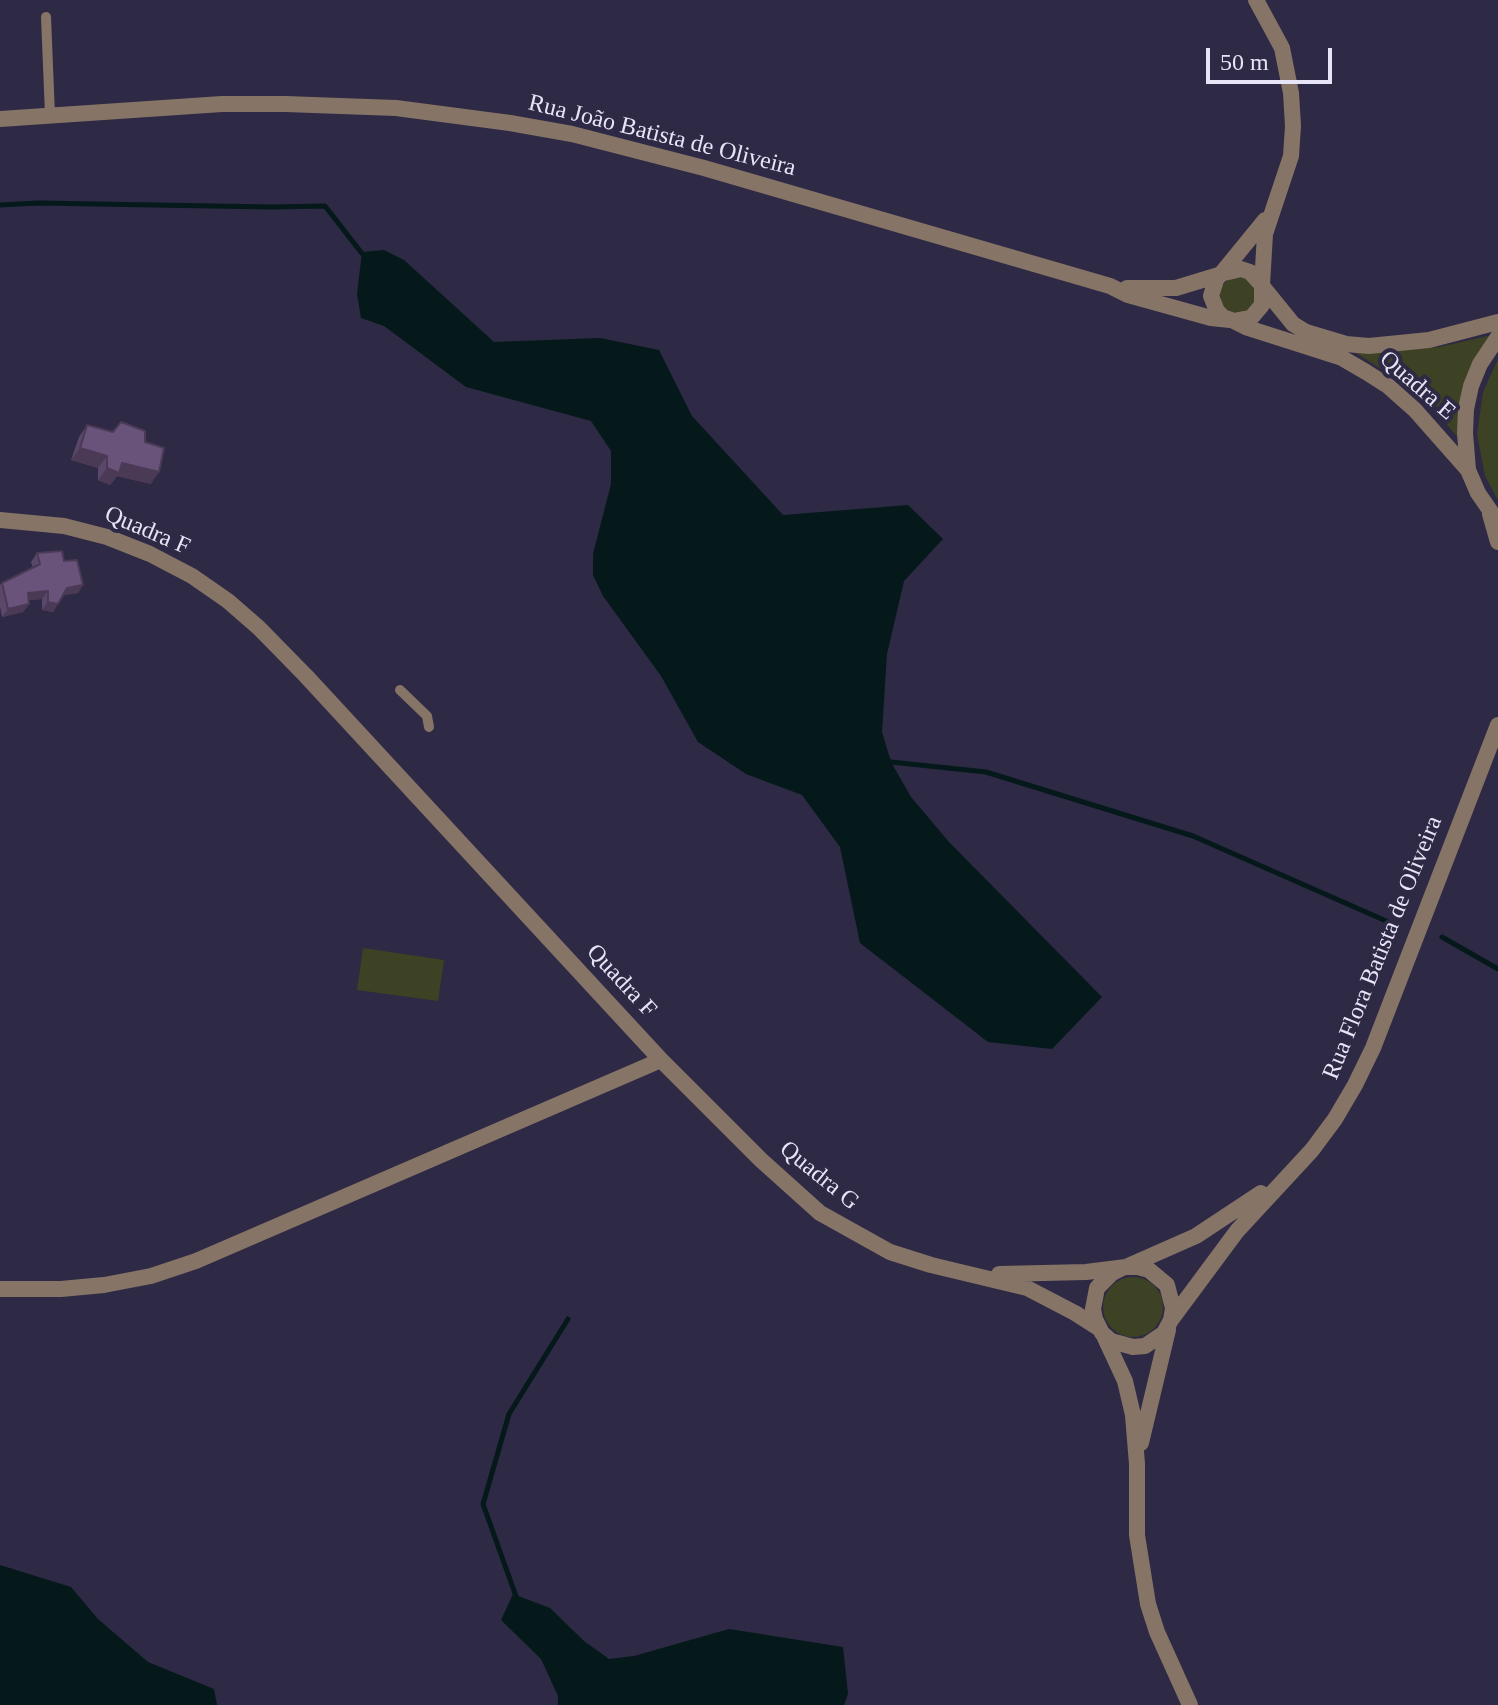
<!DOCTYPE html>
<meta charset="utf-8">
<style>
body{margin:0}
#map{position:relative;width:1498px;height:1705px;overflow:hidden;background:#2e2944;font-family:"Times New Roman",serif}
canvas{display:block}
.scale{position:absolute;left:1206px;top:48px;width:126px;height:36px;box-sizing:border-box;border:4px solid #e7e4f7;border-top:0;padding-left:10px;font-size:24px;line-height:28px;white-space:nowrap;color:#e7e4f7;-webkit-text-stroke:6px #2e2944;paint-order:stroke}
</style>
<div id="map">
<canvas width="1498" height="1705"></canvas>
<div class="scale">50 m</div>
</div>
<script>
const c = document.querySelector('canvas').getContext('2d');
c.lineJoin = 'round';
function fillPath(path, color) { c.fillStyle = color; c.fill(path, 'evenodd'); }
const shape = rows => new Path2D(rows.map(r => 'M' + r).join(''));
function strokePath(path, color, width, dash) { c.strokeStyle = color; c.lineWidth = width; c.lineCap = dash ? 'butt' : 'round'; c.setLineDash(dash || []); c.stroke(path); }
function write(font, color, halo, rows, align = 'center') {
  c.font = font + ' "Times New Roman",serif'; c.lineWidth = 8; c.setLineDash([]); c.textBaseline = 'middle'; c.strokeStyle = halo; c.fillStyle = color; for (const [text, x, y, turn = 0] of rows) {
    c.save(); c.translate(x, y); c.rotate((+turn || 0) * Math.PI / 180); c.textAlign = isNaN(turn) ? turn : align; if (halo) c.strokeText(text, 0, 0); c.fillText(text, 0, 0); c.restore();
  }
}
fillPath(shape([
 '1220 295a18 18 0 1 1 36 0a18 18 0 1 1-36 0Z',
 [1492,335,1460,440,1442,419,1403,383,1356,353,1439,347],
 [1498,359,1498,500,1485,476,1477,434,1483,392],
 [363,948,444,960,438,1001,357,990],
 '1103 1307a30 30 0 1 1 60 0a30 30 0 1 1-60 0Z'
]), '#3c4223');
fillPath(shape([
 [384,250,404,260,494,342,600,338,659,350,692,416,783,515,908,505,943,539,904,581,887,654,882,732,891,762,911,797,949,842,1102,997,1052,1049,988,1042,860,943,840,847,802,795,746,774,698,742,661,676,603,596,593,575,593,554,611,484,611,451,591,421,466,387,384,326,361,318,357,294,362,252],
 [0,1565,71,1587,98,1619,148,1662,214,1689,217,1705,0,1705],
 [513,1594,550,1608,584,1641,609,1659,634,1656,729,1629,843,1647,848,1694,844,1705,558,1705,558,1696,541,1659,501,1620]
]), '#05191b');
strokePath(shape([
 [0,205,38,203,272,207,325,206,364,256],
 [888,760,891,762,986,772,1193,836,1393,924],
 [1442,937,1498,969],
 [517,1599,483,1504,509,1414,568,1319]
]), '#05191b', 5);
strokePath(shape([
 [46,17,50,115],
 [400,690,427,716,429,727]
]), '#867467', 10);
strokePath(shape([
 [1256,0,1282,48,1291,93,1293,126,1291,156,1265,234,1262,285],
 [0,119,222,104,285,104,396,108,510,123,572,134,704,168,1110,286,1128,295,1211,318,1230,320],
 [1224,273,1241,269,1250,272,1262,285,1262,305,1251,318,1234,321,1223,317,1217,311,1211,296,1216,280,1265,220],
 [1263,287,1293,324,1306,332,1346,344,1369,346,1429,340,1498,322],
 [1127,288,1176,288,1222,274],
 [1234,321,1248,328,1342,358,1366,372,1388,386,1415,410,1468,470],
 [1498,337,1480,364,1471,386,1466,409,1465,433,1468,470,1478,493,1498,522],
 [1490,514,1498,542],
 [0,520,64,526,107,537,150,554,192,576,228,601,259,628,306,676,661,1060,761,1160,820,1213,890,1252,931,1265,1027,1288,1075,1313,1100,1329],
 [1128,1266,1196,1236,1261,1193],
 [999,1274,1086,1272,1126,1267,1138,1267,1149,1270,1167,1285,1173,1308,1171,1320,1164,1333,1145,1346,1133,1347,1111,1341,1102,1333,1095,1319,1093,1309,1097,1288,1112,1273,1122,1268],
 [0,1289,61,1289,104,1285,151,1276,196,1261,661,1060],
 [1171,1320,1237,1231,1312,1150,1335,1119,1355,1085,1373,1048,1498,725],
 [1105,1338,1125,1381,1133,1415,1137,1464,1137,1535,1148,1604,1157,1632,1190,1705],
 [1141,1443,1168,1330]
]), '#867467', 16);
fillPath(shape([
 [87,425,145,442,151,484,117,476,110,485,98,480,98,468,71,460,79,437],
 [37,553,64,561,83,585,78,593,63,595,53,612,42,610,42,599,29,600,29,604,23,612,2,617,0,607,0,585,2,583,33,568,31,562]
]), '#5a476a');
fillPath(shape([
 [80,448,107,456,98,468,71,460],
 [122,463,159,472,151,484,117,476,110,485,98,480,107,468],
 [83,585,78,593,61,596,67,588],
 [48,591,42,599,22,601,28,593],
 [48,602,58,604,53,612,42,610],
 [29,604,23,612,2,617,8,609]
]), '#4a3a56');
const building = shape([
 [121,422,145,431,145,442,164,448,159,472,122,463,119,473,107,468,107,456,80,448,87,425,113,432,121,422],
 [62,551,64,561,77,560,83,585,67,588,58,604,48,602,48,591,28,593,29,604,8,609,2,583,40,564,37,553,62,551]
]);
fillPath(building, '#69537b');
strokePath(building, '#4a3a56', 2);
write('24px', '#e7e4f7', '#2e2944', [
 ["Rua João Batista de Oliveira",662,136,14],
 ["Quadra E",1417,386,41],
 ["Quadra F",147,531,23],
 ["Rua Flora Batista de Oliveira",1383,948,-68],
 ["Quadra F",621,981,47],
 ["Quadra G",819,1176,39]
]);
</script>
